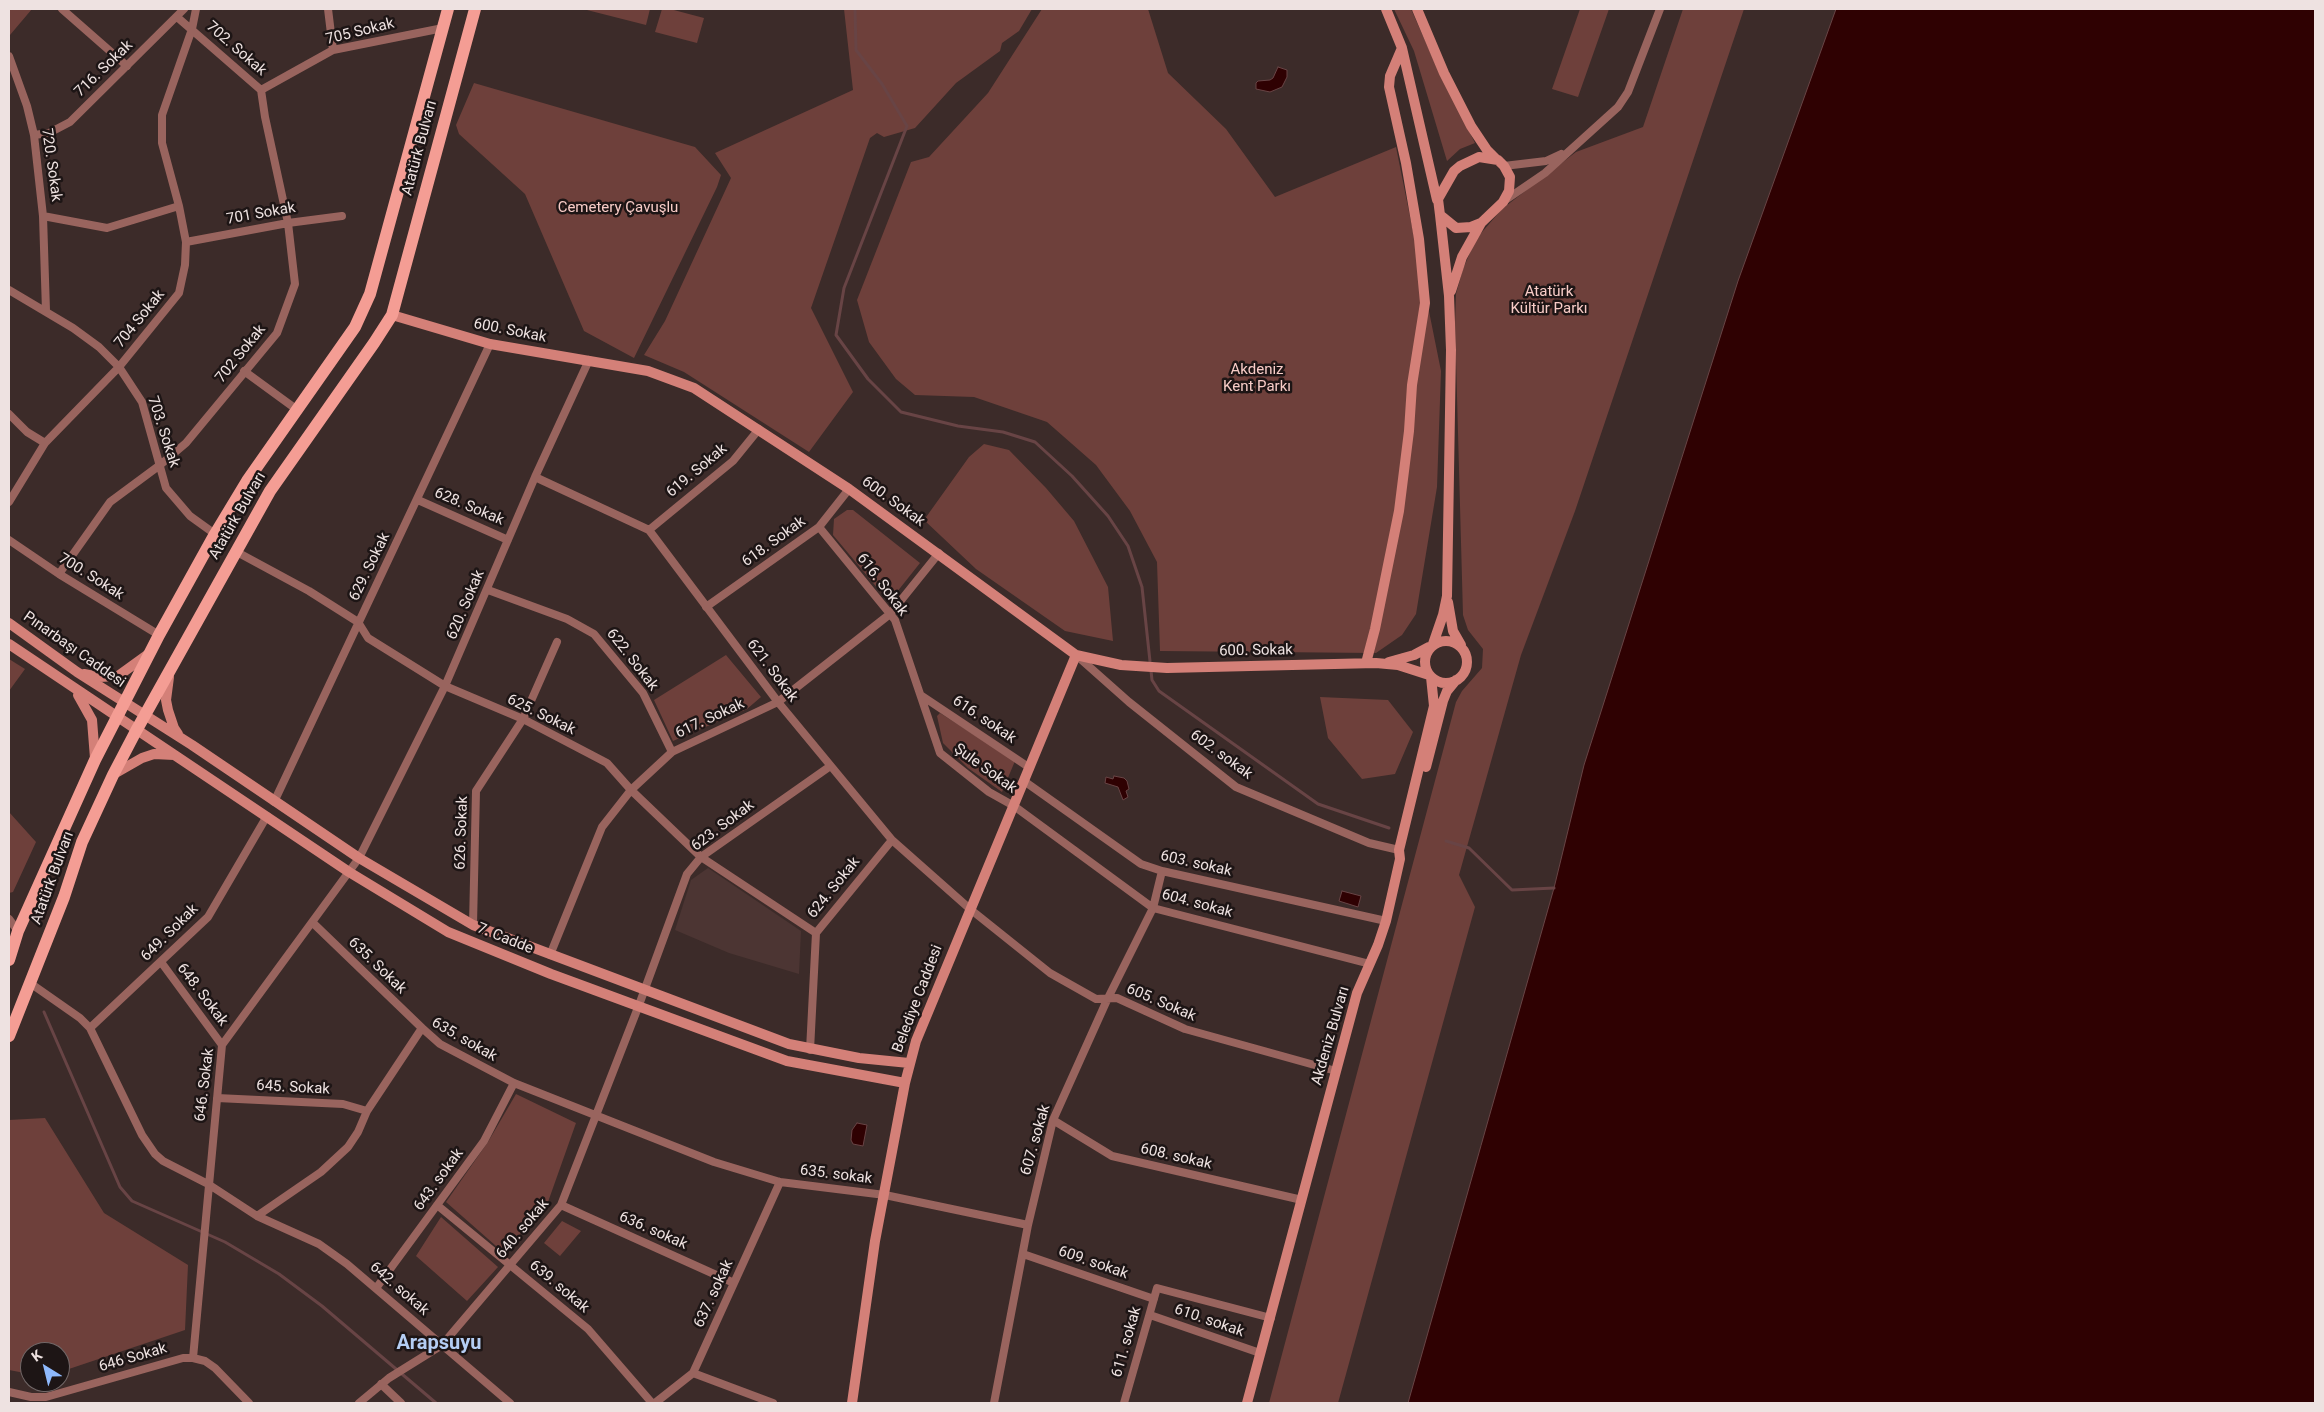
<!DOCTYPE html>
<meta charset="utf-8">
<style>
body{margin:0}
#map{position:relative;width:2324px;height:1412px;overflow:hidden;background:#3c2b29;font-family:Roboto,sans-serif}
canvas{display:block}
.frame{position:absolute;inset:0;border:10px solid #eee2e1;pointer-events:none}
.north{position:absolute;left:20px;top:1342px;width:50px;height:50px;box-sizing:border-box;background:#1d1515;border:1px solid #716767;border-radius:50%;rotate:324deg;font-size:14px;font-weight:700;line-height:20px;text-align:center;color:#eee2e1}
.north::after{content:'';display:block;margin:auto;width:18px;height:22px;background:#8eb9fc;clip-path:polygon(50% 0,100% 100%,50% 72%,0 100%)}
</style>
<div id="map">
<canvas width="2324" height="1412"></canvas>
<div class="frame"></div>
<div class="north">K</div>
</div>
<script>
const c = document.querySelector('canvas').getContext('2d');
c.lineJoin = 'round';
function fillPath(path, color) { c.fillStyle = color; c.fill(path, 'evenodd'); }
const shape = rows => new Path2D(rows.map(r => 'M' + r).join(''));
function strokePath(path, color, width, dash) { c.strokeStyle = color; c.lineWidth = width; c.lineCap = dash ? 'butt' : 'round'; c.setLineDash(dash || []); c.stroke(path); }
function write(font, color, halo, rows, align = 'center') {
  c.font = font + ' Roboto,sans-serif'; c.lineWidth = 5; c.setLineDash([]); c.textBaseline = 'middle'; c.strokeStyle = halo; c.fillStyle = color; for (const [text, x, y, turn = 0] of rows) {
    c.save(); c.translate(x, y); c.rotate((+turn || 0) * Math.PI / 180); c.textAlign = isNaN(turn) ? turn : align; if (halo) c.strokeText(text, 0, 0); c.fillText(text, 0, 0); c.restore();
  }
}
fillPath(shape([
 [708,868,801,931,799,974,729,953,675,930,691,880]
]), '#4c3533');
fillPath(shape([
 [9,9,32,9,10,35,9,33],
 [583,9,650,9,646,25],
 [662,9,670,9,704,18,697,43,655,32],
 [844,9,1032,9,1019,31,1002,43,1000,51,956,83,915,128,884,137,877,133,870,138,811,308,853,392,809,452,684,372,644,355,665,321,731,178,715,153,853,90],
 [1042,9,1148,9,1168,73,1226,129,1275,197,1396,147,1441,371,1437,487,1416,614,1402,635,1376,653,1160,651,1157,562,1130,511,1096,465,1047,422,974,397,915,395,896,379,869,342,857,300,911,162,929,157,988,93],
 [1394,9,1411,9,1438,70,1475,143,1460,149,1447,161,1414,51],
 [1580,9,1609,9,1578,97,1552,89],
 [1683,9,1744,9,1575,511,1521,655,1459,875,1475,907,1338,1403,1269,1403,1456,702,1462,691,1482,668,1483,649,1468,630,1463,615,1455,323,1456,294,1463,269,1476,239,1502,209,1576,152,1643,127],
 [474,83,695,147,721,175,717,187,634,358,584,331,525,194,459,134,456,125],
 [984,444,1009,450,1046,488,1074,521,1108,587,1113,641,1065,631,976,569,924,520,969,457],
 [847,510,853,510,920,563,889,602,833,535,834,519],
 [726,655,761,697,747,709,673,741,654,700],
 [9,659,25,669,9,691],
 [1320,697,1388,700,1413,732,1395,774,1362,779,1328,738],
 [940,713,1015,761,1002,792,968,768,943,743,937,716],
 [9,812,36,842,13,892,9,893],
 [516,1094,576,1123,548,1202,504,1253,446,1202,488,1142],
 [45,1118,104,1213,188,1265,185,1330,60,1372,60,1352,30,1352,30,1374,9,1370,9,1120],
 [441,1217,498,1267,467,1301,416,1256],
 [562,1221,581,1231,560,1256,544,1243]
]), '#6e403b');
const water = shape([
 [1836,9,2315,9,2315,1403,1408,1403,1554,888,1584,765,1738,281,1836,9],
 [1278,67,1287,70,1287,77,1282,87,1270,92,1256,89,1256,83,1258,81,1270,80,1273,78,1278,67],
 [1114,776,1124,778,1127,781,1129,789,1126,791,1128,797,1123,800,1118,787,1105,783,1106,777,1113,779,1114,776],
 [1342,891,1361,896,1358,907,1339,901,1342,891],
 [857,1123,867,1125,863,1146,853,1144,851,1140,852,1130,857,1123]
]);
fillPath(water, '#2f0102');
strokePath(water, '#684445', 1);
strokePath(shape([
 [855,9,856,50,882,84,907,126,844,288,836,335,868,379,901,412,958,426,1003,432,1035,442,1072,476,1108,516,1128,546,1142,587,1152,680,1159,691,1318,804,1389,828],
 [1446,841,1469,848,1512,890,1554,888],
 [44,1012,120,1187,132,1201,225,1242,279,1274,322,1306,436,1403]
]), '#684445', 3);
strokePath(shape([
 [62,9,127,66],
 [328,9,333,50],
 [177,17,261,90],
 [9,56,27,106,34,135,43,216,46,311],
 [261,90,333,50,443,28],
 [34,135,49,133,70,122,184,9],
 [1504,166,1546,161,1561,154],
 [1504,201,1545,173,1618,107,1628,92,1660,9],
 [43,216,107,228,179,206],
 [186,242,288,223,342,216],
 [9,290,73,328,99,347,119,367,142,402,166,488,190,516,215,534],
 [244,371,296,409],
 [9,414,27,432,45,443],
 [535,477,649,530,778,702,892,840,970,909,1050,973,1096,999,1117,998,1185,1029,1336,1071],
 [418,500,508,540],
 [9,502,45,443,119,367,179,293,185,265,186,242,179,206,162,143,162,115,192,29,196,9],
 [819,527,895,620,940,753,989,792,1014,806,1153,908,1370,964],
 [649,530,733,461,759,429],
 [9,540,59,574,159,635],
 [235,551,309,591,358,622,368,638,445,686,523,719,607,763,631,790,701,857,816,933],
 [59,574,110,502,160,465,186,443,277,333,295,284,288,223,265,117,261,90],
 [488,590,567,619,594,634,643,693,672,752],
 [706,607,819,527,849,489],
 [1076,655,1129,702,1236,787,1369,843,1399,850],
 [922,696,1030,768],
 [1024,781,1141,864,1162,871,1386,921],
 [274,802,490,344],
 [9,919,18,931],
 [313,923,422,1028],
 [473,925,476,791,523,719,557,642],
 [550,955,602,827,631,790,672,752,778,702,890,614,939,553],
 [161,962,222,1045],
 [30,983,80,1018,90,1028,142,1135,155,1154,163,1161,208,1184,257,1216,321,1172,348,1147,358,1132,367,1111,422,1028,440,1044,514,1083,714,1162,780,1182,885,1195,1028,1225],
 [90,1028,208,917,267,816],
 [810,1050,816,933,892,840],
 [217,1098,343,1104,367,1111],
 [1053,1120,1112,1156,1302,1200],
 [437,1205,588,1329,652,1403],
 [561,1205,734,1283],
 [257,1216,319,1244,347,1264,510,1403],
 [1023,1254,1154,1299],
 [377,1287,484,1141,514,1083],
 [1150,1315,1260,1353],
 [193,1358,222,1045,359,858,445,686,535,477,589,360],
 [693,1373,773,1403],
 [381,1384,401,1403],
 [9,1392,31,1397,46,1397,183,1358,193,1358,205,1361,215,1368,249,1403],
 [359,1403,389,1378,442,1345,561,1205,639,1005,687,874,701,857,829,767],
 [655,1403,693,1373,780,1182],
 [994,1403,1028,1225,1053,1120,1107,1000,1153,908,1162,871],
 [1124,1403,1157,1288,1271,1318]
]), '#99645e', 8);
strokePath(shape([
 [1386,9,1402,48,1437,200],
 [1417,9,1444,73,1471,126,1487,150,1497,160],
 [1479,157,1498,160,1504,166,1510,177,1509,191,1503,202,1481,223,1471,227,1456,228,1440,215,1438,199,1454,171,1460,166,1479,157],
 [1451,291,1462,257,1481,223],
 [392,315,490,344,648,371,694,388,849,489,1076,655,1121,665,1167,668,1376,663,1398,665,1429,675],
 [1448,602,1453,631,1461,645],
 [9,623,77,672,192,745,359,858,473,925,789,1044,859,1058,909,1063],
 '1425 662a21 21 0 1 1 42 0a21 21 0 1 1-42 0Z',
 [9,644,349,872,448,932,551,974,787,1061,905,1083],
 [1433,644,1443,615,1447,596,1451,350,1449,296,1440,215],
 [1389,662,1414,655,1429,647],
 [1366,663,1375,629,1399,511,1409,431,1412,385,1425,303,1419,239,1406,163,1389,87,1390,76,1402,48],
 [84,674,99,677,118,676,147,655],
 [169,677,166,700,168,710,174,728,178,734],
 [78,695,92,720,95,758],
 [1426,767,1443,701,1447,691,1456,680],
 [114,774,142,758,154,754,174,755],
 [852,1403,875,1241,905,1083,916,1041,1076,655],
 [1247,1403,1357,993,1378,945,1386,921,1400,859,1399,850,1434,706,1431,677]
]), '#d48078', 10);
strokePath(shape([
 [9,960,18,931,95,760,159,635,215,534,247,481,355,327,370,294,448,9],
 [9,1036,64,897,82,842,113,775,136,731,270,491,374,343,392,315,475,9]
]), '#f49d94', 12);
write('15px', '#eee2e1', '#1d1515', [
 ["705 Sokak",360,32,-14],
 ["702. Sokak",236,49,41],
 ["716. Sokak",104,69,-44],
 ["Atatürk Bulvarı",420,148,-75],
 ["720. Sokak",51,165,82],
 ["701 Sokak",261,214,-10],
 ["704 Sokak",140,319,-51],
 ["600. Sokak",510,331,11],
 ["702 Sokak",241,354,-51],
 ["703. Sokak",163,432,72],
 ["619. Sokak",697,471,-40],
 ["600. Sokak",893,502,36],
 ["628. Sokak",469,507,23],
 ["Atatürk Bulvarı",238,516,-60],
 ["618. Sokak",774,542,-36],
 ["629. Sokak",370,567,-64],
 ["700. Sokak",91,577,32],
 ["616. Sokak",882,585,53],
 ["620. Sokak",466,605,-67],
 ["Pınarbaşı Caddesi",74,650,35],
 ["600. Sokak",1256,651,-1],
 ["622. Sokak",632,660,52],
 ["621. Sokak",772,671,53],
 ["625. Sokak",541,715,26],
 ["617. Sokak",710,719,-25],
 ["616. sokak",984,720,34],
 ["602. sokak",1221,755,36],
 ["Şule Sokak",985,769,36],
 ["623. Sokak",723,826,-37],
 ["626. Sokak",462,833,-88],
 ["603. sokak",1196,864,13],
 ["Atatürk Bulvarı",53,878,-70],
 ["624. Sokak",834,888,-51],
 ["604. sokak",1197,904,15],
 ["649. Sokak",170,933,-45],
 ["7. Cadde",505,939,22],
 ["635. Sokak",377,966,44],
 ["648. Sokak",202,995,53],
 ["Belediye Caddesi",918,999,-69],
 ["605. Sokak",1161,1003,23],
 ["Akdeniz Bulvarı",1331,1036,-74],
 ["635. sokak",464,1040,30],
 ["646. Sokak",205,1085,-83],
 ["645. Sokak",293,1088,3],
 ["607. sokak",1036,1140,-74],
 ["608. sokak",1176,1157,13],
 ["635. sokak",836,1175,7],
 ["643. sokak",439,1180,-54],
 ["640. sokak",523,1229,-50],
 ["636. sokak",653,1231,24],
 ["609. sokak",1093,1263,19],
 ["639. sokak",559,1287,40],
 ["642. sokak",399,1289,41],
 ["637. sokak",714,1294,-65],
 ["610. sokak",1209,1321,19],
 ["611. sokak",1127,1342,-74],
 ["646 Sokak",133,1358,-16]
]);
write('15px', '#f8ccc7', '#1d1515', [
 ["Cemetery Çavuşlu",618,208],
 ["Atatürk",1549,292],
 ["Kültür Parkı",1549,309],
 ["Akdeniz",1257,370],
 ["Kent Parkı",1257,387]
]);
write('bold 20px', '#b5cef4', '#1d1515', [
 ["Arapsuyu",439,1344]
]);
</script>
